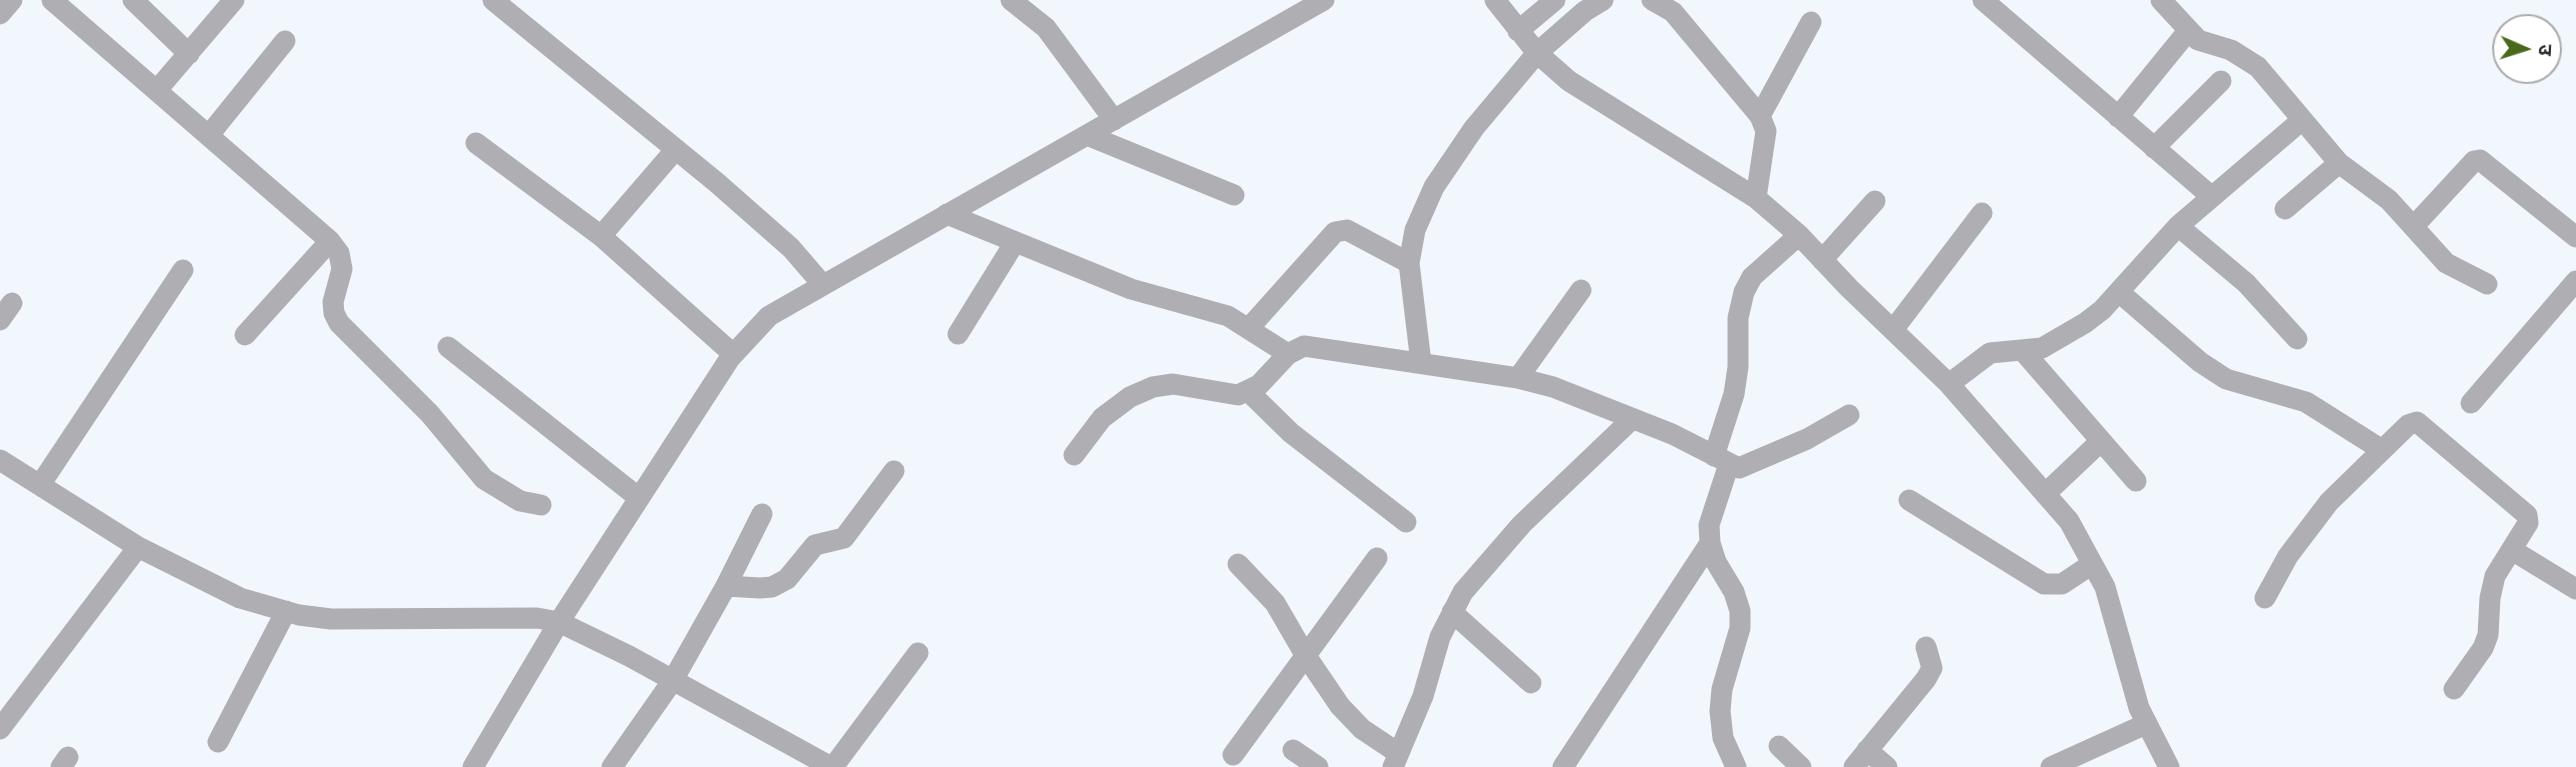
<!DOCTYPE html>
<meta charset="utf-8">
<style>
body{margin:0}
#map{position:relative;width:2576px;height:767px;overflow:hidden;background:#f2f7fd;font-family:"DejaVu Sans","Noto Sans Devanagari",sans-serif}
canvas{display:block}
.north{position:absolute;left:2492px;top:14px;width:70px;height:70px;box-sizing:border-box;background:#fff;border:2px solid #a9aaab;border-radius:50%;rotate:93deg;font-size:19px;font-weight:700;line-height:28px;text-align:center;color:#292b2d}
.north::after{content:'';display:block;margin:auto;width:24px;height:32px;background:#4b691d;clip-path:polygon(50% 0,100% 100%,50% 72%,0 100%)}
</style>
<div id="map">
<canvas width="2576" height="767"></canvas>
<div class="north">उ</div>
</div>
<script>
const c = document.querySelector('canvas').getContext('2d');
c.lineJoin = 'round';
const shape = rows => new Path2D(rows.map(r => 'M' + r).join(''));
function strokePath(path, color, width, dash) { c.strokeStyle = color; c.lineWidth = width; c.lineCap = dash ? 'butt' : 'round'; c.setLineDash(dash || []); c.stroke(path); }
strokePath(shape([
 [52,0,330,241,339,253,342,269,333,302,334,313,339,323,430,414,484,479,520,501,541,505],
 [133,0,189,54],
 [493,0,716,182,791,248,822,284],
 [1011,0,1046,28,1114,120],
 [1495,0,1537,53,1569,81,1756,198,1799,235,1849,288,1949,384,2069,521,2105,587,2139,708,2169,767],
 [1652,0,1673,12,1760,116,1766,131,1756,198],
 [1983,0,2212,197],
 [2161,0,2198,40,2231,50,2258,67,2339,163,2389,200,2446,263,2487,284],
 [0,14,12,0],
 [1518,31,1555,0],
 [157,90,234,0],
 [1760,116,1811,22],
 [2118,117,2188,31],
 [209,135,285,41],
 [1087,135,1234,195],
 [476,143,601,236,733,354],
 [2154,148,2221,81],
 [2285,209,2339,163],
 [947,214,1131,289,1228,316,1288,354],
 [2178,226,2246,283,2297,339],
 [2414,226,2474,161,2480,160,2576,237],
 [601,236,676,149],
 [1822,260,1875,201],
 [2119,292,2200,362,2226,379,2306,402,2382,450],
 [0,320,12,303],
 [1249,328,1335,232,1347,230,1409,263],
 [1893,330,1982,213],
 [958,334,1015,242],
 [245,335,330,241],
 [448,347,639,498],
 [2024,352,2136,481],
 [1421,363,1409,263,1415,230,1434,187,1474,128,1537,53,1585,11,1603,0],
 [1518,378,1581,290],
 [1949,384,1990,353,2042,348,2085,323,2102,310,2178,226,2302,120],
 [1249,392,1291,433,1406,522],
 [2471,403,2576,281],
 [1074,455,1102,418,1130,397,1153,387,1173,384,1238,395,1259,385,1288,354,1304,346,1518,378,1553,387,1672,434,1739,468,1807,439,1849,415],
 [1714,456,1734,394,1738,367,1738,318,1744,292,1752,277,1799,235],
 [0,460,138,547,240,598,299,615,331,619,537,618,559,622,629,656,831,767],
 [1729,464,1709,525,1710,543,1716,562,1734,592,1740,611,1740,628,1722,689,1720,711,1723,738,1736,767],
 [40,485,183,270],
 [2045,494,2101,441],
 [1909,500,2044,584,2062,584,2092,564],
 [2512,550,2576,589],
 [1238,564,1275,603,1304,653,1340,706,1362,729,1398,753],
 [726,586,760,588,772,587,787,579,815,545,844,538,894,471],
 [2265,598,2288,556,2329,502,2408,425,2417,422,2527,515,2528,523,2495,576,2490,598,2488,635,2483,648,2454,689],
 [1452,612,1531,683],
 [0,729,138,547],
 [218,742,286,611],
 [1779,746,1801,767],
 [1293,750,1318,767],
 [1867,750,1887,767],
 [1233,755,1377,558],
 [61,767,68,757],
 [473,767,559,622,730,358,769,316,1324,0],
 [612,767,673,680,726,586,762,514],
 [833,767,918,653],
 [1393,767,1423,696,1440,637,1463,592,1522,524,1632,419],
 [1563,767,1710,543],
 [1854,767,1926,679,1932,668,1926,647],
 [2051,767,2146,724]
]), '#afafb3', 21);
</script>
